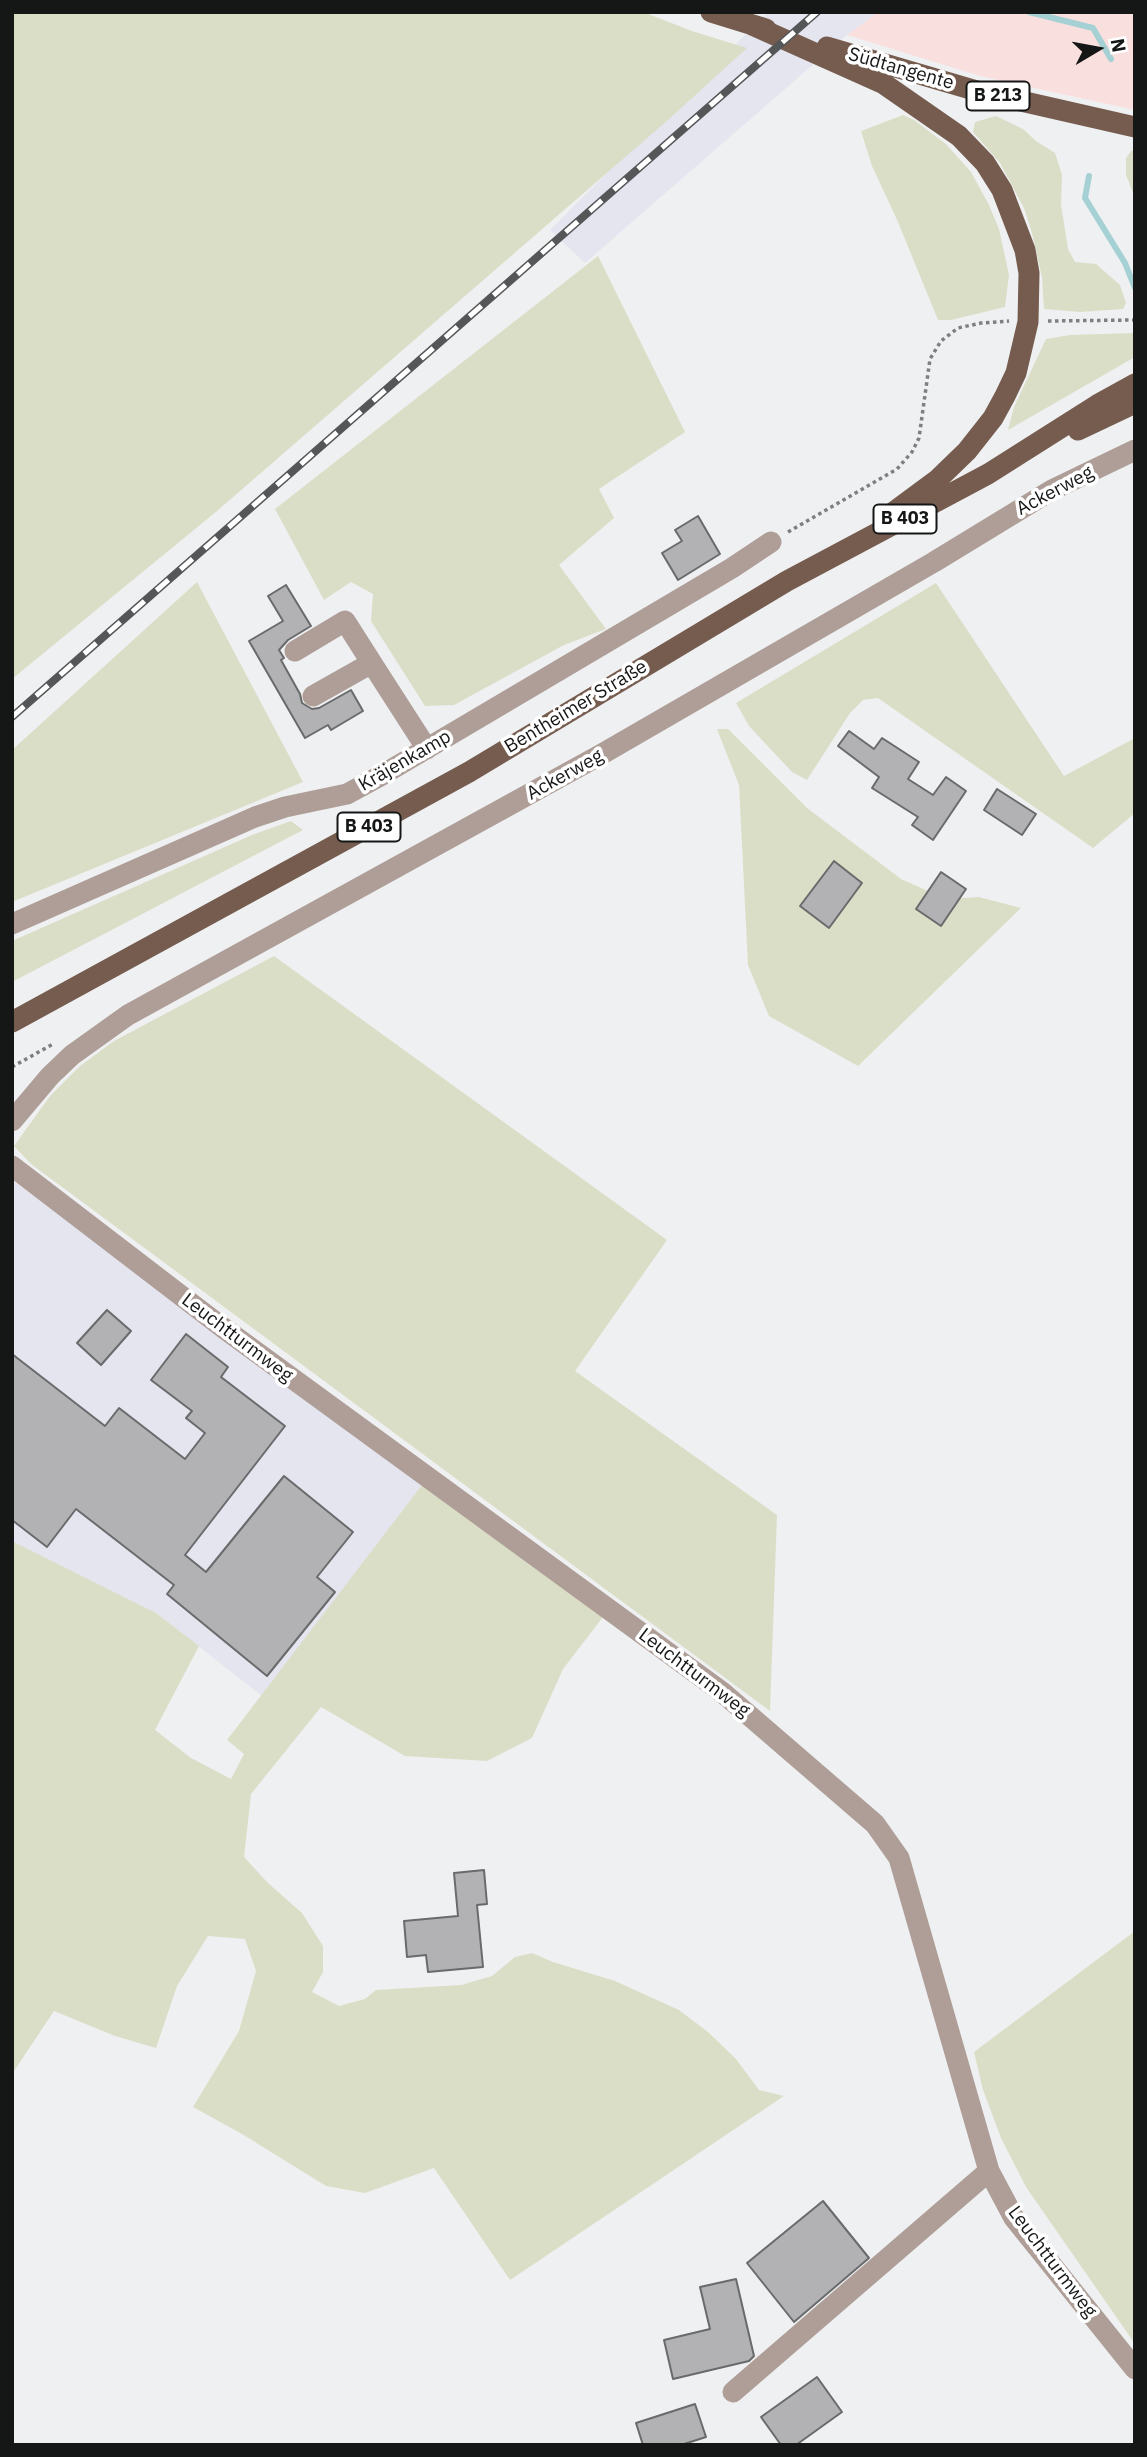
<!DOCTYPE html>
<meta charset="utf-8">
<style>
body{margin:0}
#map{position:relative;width:1147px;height:2457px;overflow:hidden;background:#eff0f2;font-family:"IBM Plex Sans",sans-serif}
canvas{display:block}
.frame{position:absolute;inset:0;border:14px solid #151616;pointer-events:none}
.north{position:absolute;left:1063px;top:14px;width:70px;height:70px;-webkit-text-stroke:5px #fff;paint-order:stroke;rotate:80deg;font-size:19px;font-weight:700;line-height:28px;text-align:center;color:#151616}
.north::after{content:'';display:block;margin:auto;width:24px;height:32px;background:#151616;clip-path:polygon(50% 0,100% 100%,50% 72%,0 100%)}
</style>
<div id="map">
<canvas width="1147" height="2457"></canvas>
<div class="frame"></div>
<div class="north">N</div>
</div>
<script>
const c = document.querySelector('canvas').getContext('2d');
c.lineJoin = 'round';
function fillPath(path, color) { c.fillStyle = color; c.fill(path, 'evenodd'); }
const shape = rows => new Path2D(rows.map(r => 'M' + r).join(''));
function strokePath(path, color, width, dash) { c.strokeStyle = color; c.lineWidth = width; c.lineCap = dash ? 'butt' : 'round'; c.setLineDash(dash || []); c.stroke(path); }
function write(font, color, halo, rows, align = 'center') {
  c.font = font + ' "IBM Plex Sans",sans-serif'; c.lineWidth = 7; c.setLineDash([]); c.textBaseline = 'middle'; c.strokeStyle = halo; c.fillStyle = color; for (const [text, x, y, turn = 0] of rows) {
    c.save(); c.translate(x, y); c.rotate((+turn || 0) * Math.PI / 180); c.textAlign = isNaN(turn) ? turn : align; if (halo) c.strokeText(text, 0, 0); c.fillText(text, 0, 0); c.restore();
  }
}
fillPath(shape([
 [878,12,1135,12,1135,110,980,76,847,35]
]), '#fadfdf');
fillPath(shape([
 [768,12,878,12,847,35,585,263,550,230],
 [12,1180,425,1481,262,1696,156,1613,12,1541]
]), '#e4e5ef');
fillPath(shape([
 [12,12,643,12,692,31,747,48,668,120,217,511,12,679],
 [903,115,914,120,946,144,971,172,989,205,999,229,1009,275,1005,307,951,320,938,320,898,222,872,166,861,131],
 [996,116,1023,129,1036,141,1055,153,1062,175,1061,204,1068,249,1075,262,1096,264,1120,285,1126,303,1123,309,1080,312,1044,309,1042,277,1032,233,1024,208,1000,163,973,132,975,122],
 [1135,150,1135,198,1126,175,1126,158,1131,151],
 [598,256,685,432,599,489,614,518,559,565,606,629,564,645,454,705,425,706,371,621,373,594,351,582,324,600,275,509],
 [1135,333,1135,357,1008,430,1014,407,1046,339,1070,335],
 [197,582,303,782,12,902,12,750],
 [936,583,1064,776,1135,738,1135,813,1093,848,878,698,863,700,850,713,807,780,792,772,749,726,736,703],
 [717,729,728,729,807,808,901,879,946,899,979,897,1021,908,858,1066,769,1016,748,965,739,785],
 [291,821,303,830,12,982,12,941,252,835],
 [274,956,667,1240,575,1371,777,1515,770,1711,31,1164,14,1146,50,1096,80,1066,114,1041],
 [425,1481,603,1617,563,1669,532,1738,487,1761,405,1756,321,1707,251,1794,244,1857,268,1883,302,1913,323,1946,323,1972,312,1992,339,2006,365,1999,376,1990,461,1985,492,1976,515,1957,532,1953,553,1962,615,1981,679,2010,708,2032,736,2059,759,2090,784,2096,510,2280,434,2168,365,2193,326,2186,242,2134,193,2107,239,2031,256,1971,245,1939,208,1936,177,1986,156,2048,115,2036,54,2011,12,2074,12,1541,156,1613,199,1646,155,1730,191,1758,231,1779,244,1754,227,1740],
 [1135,1931,1135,2344,1026,2187,1001,2138,983,2090,974,2052]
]), '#dbdec7');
strokePath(shape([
 [1029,12,1093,28,1111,59],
 [1089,176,1085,198,1125,263,1135,288]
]), '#a6d1d4', 6);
const building = shape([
 [698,516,720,554,678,580,662,553,682,541,675,530,698,516],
 [286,585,311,626,288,640,279,650,284,658,281,660,300,694,302,703,312,709,319,708,351,690,363,711,331,730,328,725,305,738,249,641,283,621,268,596,286,585],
 [849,731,874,749,882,738,919,762,908,779,933,795,946,777,966,791,933,840,912,825,918,817,872,788,879,777,838,746,849,731],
 [997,789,1036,814,1022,835,984,810,997,789],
 [834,861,862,883,829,928,800,906,834,861],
 [941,872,966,889,941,926,916,909,941,872],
 [107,1310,131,1331,101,1365,77,1343,107,1310],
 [186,1334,228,1367,221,1377,285,1426,185,1555,206,1572,284,1476,353,1532,317,1577,335,1592,267,1676,167,1594,174,1585,76,1509,47,1547,12,1520,12,1354,105,1426,119,1408,185,1459,205,1433,186,1418,192,1411,151,1380,186,1334],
 [484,1870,487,1904,477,1905,483,1967,428,1972,426,1955,407,1957,404,1921,458,1916,454,1873,484,1870],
 [823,2201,869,2258,794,2322,747,2263,823,2201],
 [736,2279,754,2356,749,2361,673,2379,664,2340,710,2329,700,2287,736,2279],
 [817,2377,842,2412,796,2445,781,2445,761,2417,817,2377],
 [695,2404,706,2437,681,2445,643,2445,636,2423,695,2404]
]);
fillPath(building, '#b2b2b4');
strokePath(building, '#696a6b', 2);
strokePath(shape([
 [1048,321,1135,320],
 [788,532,897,469,912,452,919,438,930,359,941,341,958,328,981,323,1009,321],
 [12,1067,53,1044]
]), '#7e7f80', 3.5, [3.5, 3.5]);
strokePath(shape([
 [295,651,345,621,373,665],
 [313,696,368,665,373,665,427,749],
 [12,924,255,817,285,807,347,794,382,775,732,568,771,542],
 [12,1121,50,1076,72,1055,128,1015,602,754,934,562,1052,490,1135,450],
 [12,1166,222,1327,722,1692,875,1824,899,1858,989,2171,1014,2218,1135,2369],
 [733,2392,989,2171]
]), '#ae9e97', 21);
strokePath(shape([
 [711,12,766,29],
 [752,25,884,84,959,136,985,163,1002,190,1025,250,1029,273,1028,322,1016,373,1005,396,993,418,967,451,937,480,887,517],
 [827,47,977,91,1135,127],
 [1078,430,1135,403],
 [12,1022,469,772,787,581,988,474,1097,405,1135,384]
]), '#755c4f', 21);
const rail = shape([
 [12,717,817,12]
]);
strokePath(rail, '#555657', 8);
strokePath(rail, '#fff', 5, [16]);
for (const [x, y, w] of [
 [998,96,63],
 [905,519,63],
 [369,827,63]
]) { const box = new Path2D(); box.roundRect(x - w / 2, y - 14.5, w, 29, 5); c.fillStyle = '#fff'; c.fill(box); strokePath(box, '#151616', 2); }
write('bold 18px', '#151616', null, [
 ["B 213",998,96],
 ["B 403",905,519],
 ["B 403",369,827]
]);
write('19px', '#151616', '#fff', [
 ["Südtangente",901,69,16],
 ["Ackerweg",1055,491,-28],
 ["Bentheimer Straße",576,707,-31],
 ["Kräjenkamp",405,761,-30],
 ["Ackerweg",565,775,-29],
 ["Leuchtturmweg",237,1338,37],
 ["Leuchtturmweg",694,1673,37],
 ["Leuchtturmweg",1052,2262,53]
]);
</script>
